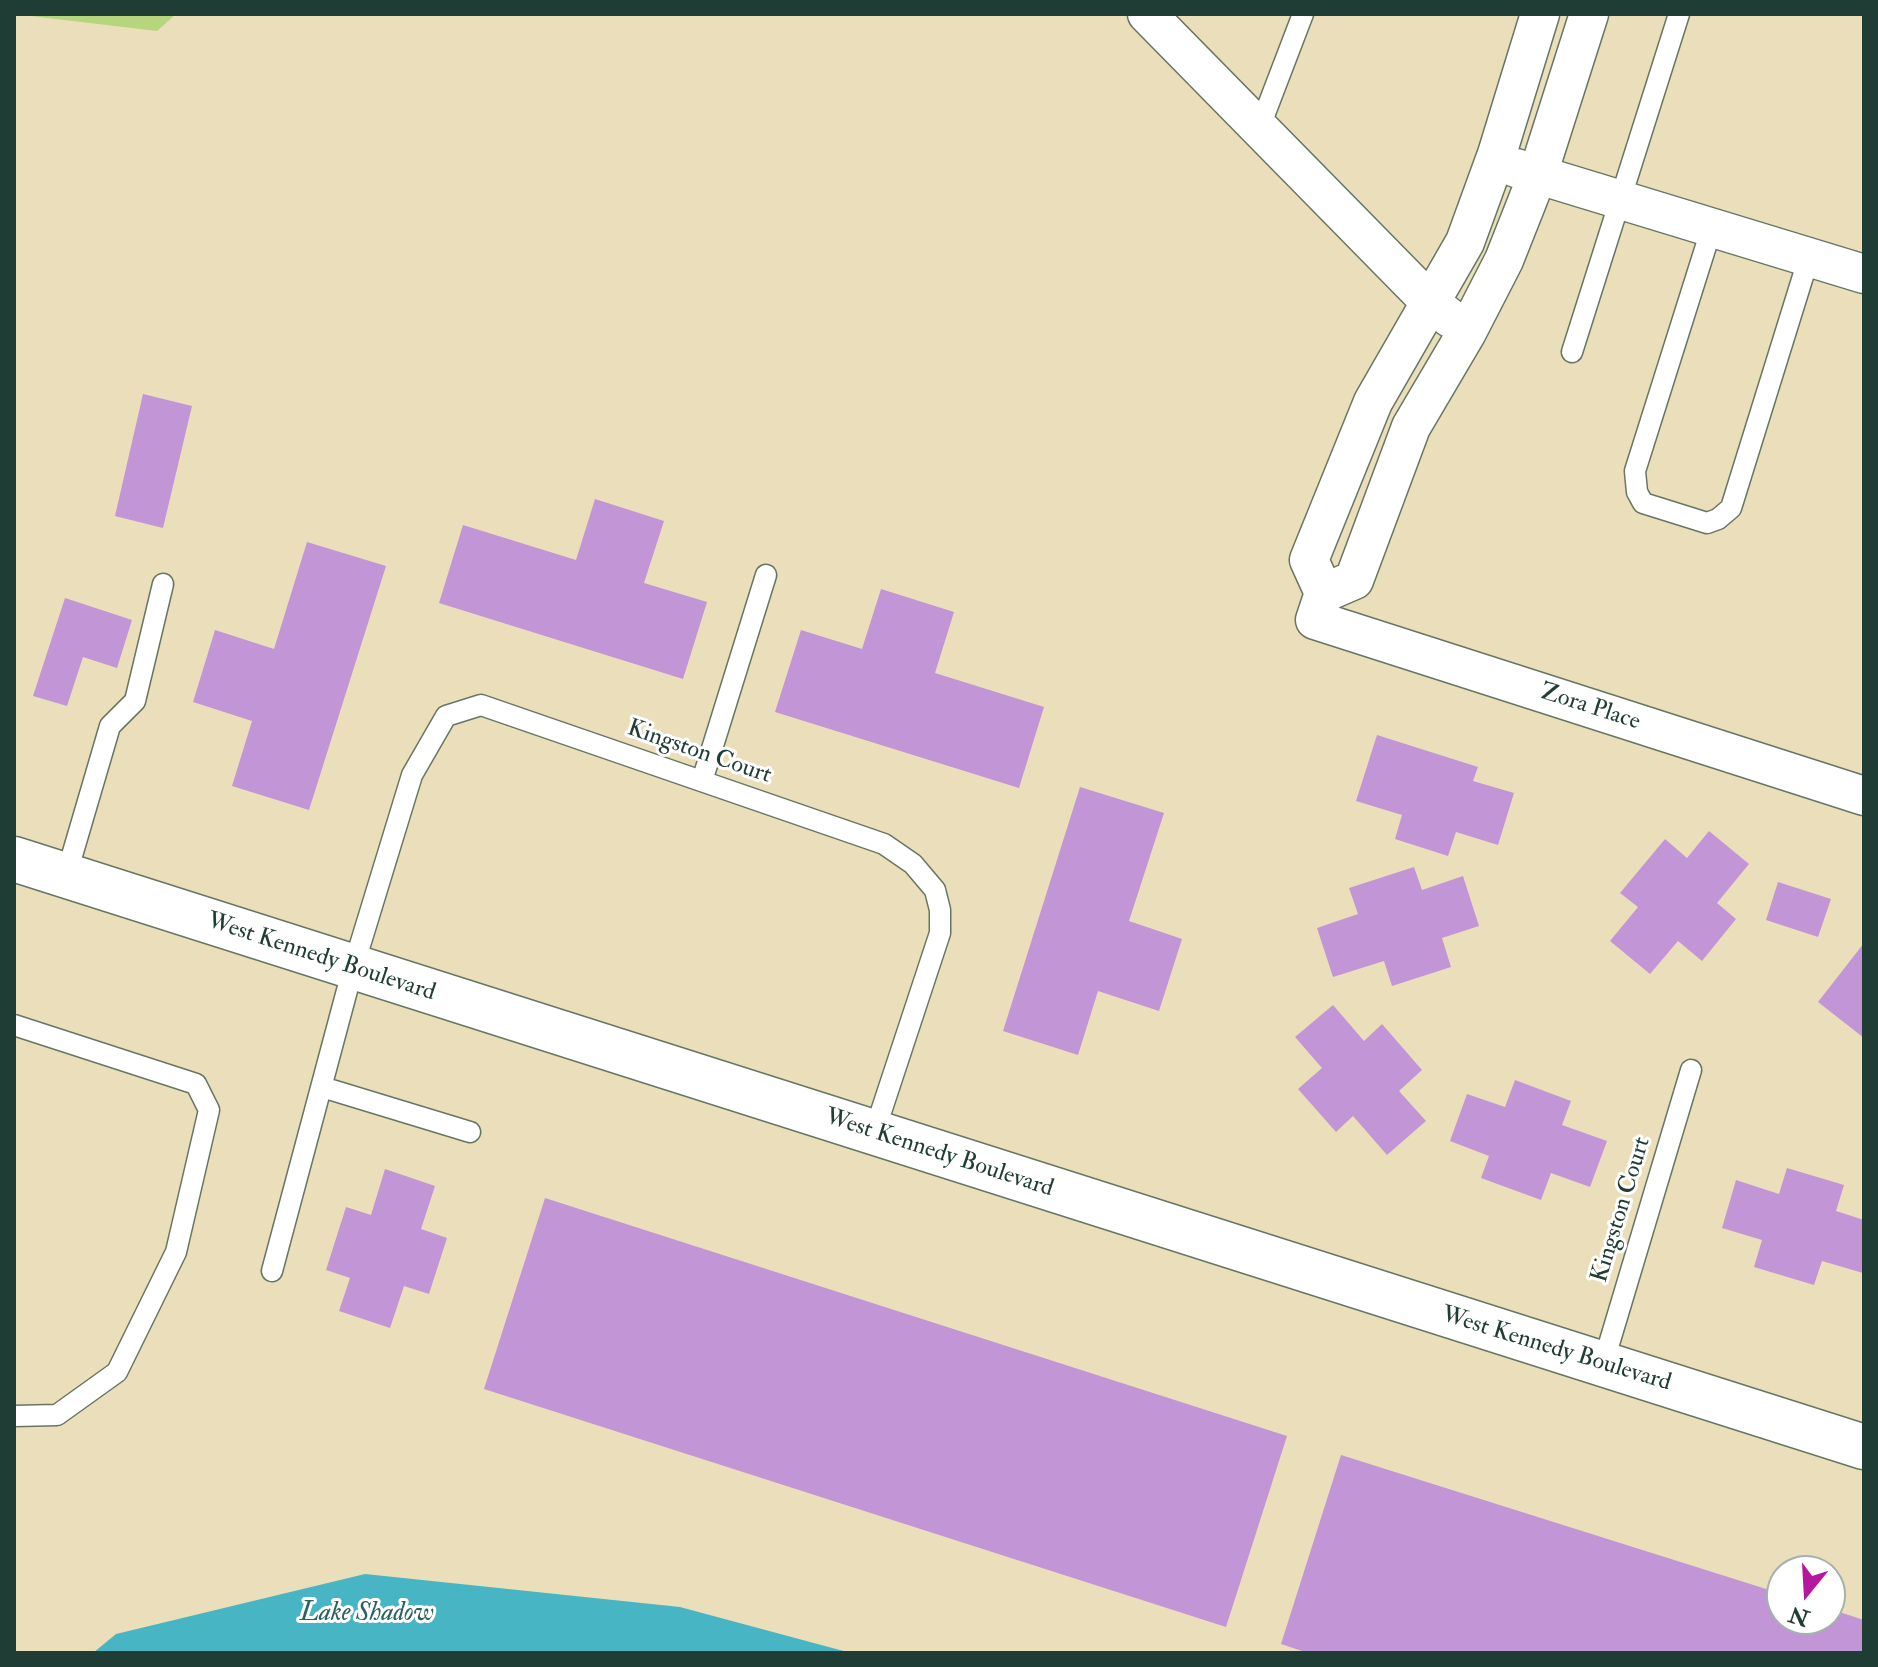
<!DOCTYPE html>
<style>
body{margin:0}
#map{position:relative;width:1878px;height:1667px;overflow:hidden;background:#ebdfbb;font-family:"IM FELL Double Pica",serif}
canvas{display:block}
.frame{position:absolute;inset:0;border:16px solid #1f3d34;pointer-events:none}
.north{position:absolute;left:1766px;top:1555px;width:80px;height:80px;box-sizing:border-box;background:#fff;border:2px solid #a5b1ae;border-radius:50%;rotate:198deg;font-size:22px;font-weight:700;line-height:32px;text-align:center;color:#1f3d34}
.north::after{content:'';display:block;margin:auto;width:28px;height:36px;background:#b5179e;clip-path:polygon(50% 0,100% 100%,50% 72%,0 100%)}
</style>
<div id="map">
<canvas width="1878" height="1667"></canvas>
<div class="frame"></div>
<div class="north">N</div>
</div>
<script>
const c = document.querySelector('canvas').getContext('2d');
c.lineJoin = 'round';
function fillPath(path, color) { c.fillStyle = color; c.fill(path, 'evenodd'); }
const shape = rows => new Path2D(rows.map(r => 'M' + r).join(''));
function strokePath(path, color, width, dash) { c.strokeStyle = color; c.lineWidth = width; c.lineCap = dash ? 'butt' : 'round'; c.setLineDash(dash || []); c.stroke(path); }
function write(font, color, halo, rows, align = 'center') {
  c.font = font + ' "IM FELL Double Pica",serif'; c.lineWidth = 6; c.setLineDash([]); c.textBaseline = 'middle'; c.strokeStyle = halo; c.fillStyle = color; for (const [text, x, y, turn = 0] of rows) {
    c.save(); c.translate(x, y); c.rotate((+turn || 0) * Math.PI / 180); c.textAlign = isNaN(turn) ? turn : align; if (halo) c.strokeText(text, 0, 0); c.fillText(text, 0, 0); c.restore();
  }
}
fillPath(shape([
 [14,14,176,14,157,31]
]), '#b6d57c');
fillPath(shape([
 [365,1574,680,1607,851,1653,93,1653,116,1634]
]), '#48b5c4');
fillPath(shape([
 [143,394,192,406,163,528,115,516],
 [595,499,664,521,644,583,707,602,683,679,439,603,463,525,576,560],
 [307,542,386,566,309,810,232,786,252,721,193,702,215,630,274,649],
 [881,589,954,612,935,673,1044,707,1019,788,775,712,801,630,862,649],
 [65,598,132,620,117,668,83,657,67,706,33,696],
 [1377,735,1478,767,1473,781,1514,793,1498,845,1456,832,1448,856,1395,839,1402,815,1356,801],
 [1080,787,1164,813,1129,921,1182,939,1159,1011,1098,991,1078,1055,1003,1031],
 [1709,831,1749,864,1717,903,1736,919,1702,961,1678,941,1650,974,1610,941,1638,907,1620,893,1665,839,1687,858],
 [1414,867,1422,890,1463,876,1479,926,1442,938,1451,967,1392,986,1384,961,1333,977,1317,928,1358,914,1349,888],
 [1778,882,1831,899,1818,937,1766,920],
 [1864,943,1864,1038,1818,1002],
 [1333,1005,1364,1041,1382,1024,1422,1070,1399,1091,1426,1121,1387,1155,1353,1116,1336,1132,1298,1089,1322,1068,1295,1037],
 [1515,1080,1571,1101,1562,1125,1607,1141,1590,1187,1551,1173,1541,1200,1481,1178,1489,1156,1450,1141,1467,1094,1505,1107],
 [1787,1168,1844,1185,1836,1211,1864,1220,1863,1273,1822,1261,1814,1285,1754,1267,1762,1240,1722,1228,1736,1180,1779,1194],
 [385,1169,435,1186,421,1229,447,1238,429,1294,404,1286,390,1328,339,1311,350,1278,326,1270,346,1207,371,1215],
 [545,1198,1287,1436,1226,1627,484,1389],
 [1341,1455,1782,1594,1782,1619,1830,1619,1830,1609,1864,1620,1864,1653,1308,1653,1281,1644]
]), '#c195d6');
const service = shape([
 [1259,129,1303,14],
 [1712,227,1635,471,1637,492,1643,503,1707,523,1718,519,1731,508,1809,257],
 [1572,352,1679,14],
 [702,781,766,575],
 [66,876,110,726,135,701,163,584],
 [14,1025,196,1084,209,1110,176,1252,117,1372,57,1415,14,1416],
 [322,1087,470,1132],
 [272,1271,353,968,412,775,446,716,481,705,884,844,913,864,935,890,940,910,940,933,874,1133],
 [1603,1364,1691,1070]
]);
const minor = shape([
 [1147,14,1431,303,1450,318],
 [1540,14,1497,154,1465,242,1373,402,1309,560,1324,593,1315,620,1864,796],
 [1516,168,1864,274],
 [1324,593,1354,580,1411,427,1467,332,1504,260,1538,174,1589,14]
]);
const secondary = shape([
 [14,859,1864,1447]
]);
strokePath(service, '#667663', 23);
strokePath(minor, '#667663', 41);
strokePath(secondary, '#667663', 47);
strokePath(service, '#fff', 20);
strokePath(minor, '#fff', 38);
strokePath(secondary, '#fff', 44);
write('24px', '#1f3d34', '#fff', [
 ["Zora Place",1590,708,18],
 ["Kingston Court",699,753,19],
 ["West Kennedy Boulevard",321,958,18],
 ["West Kennedy Boulevard",939,1154,18],
 ["Kingston Court",1622,1210,-73],
 ["West Kennedy Boulevard",1556,1350,17]
]);
write('italic 26px', '#2b615f', '#fff', [
 ["Lake Shadow",367,1614]
]);
</script>
